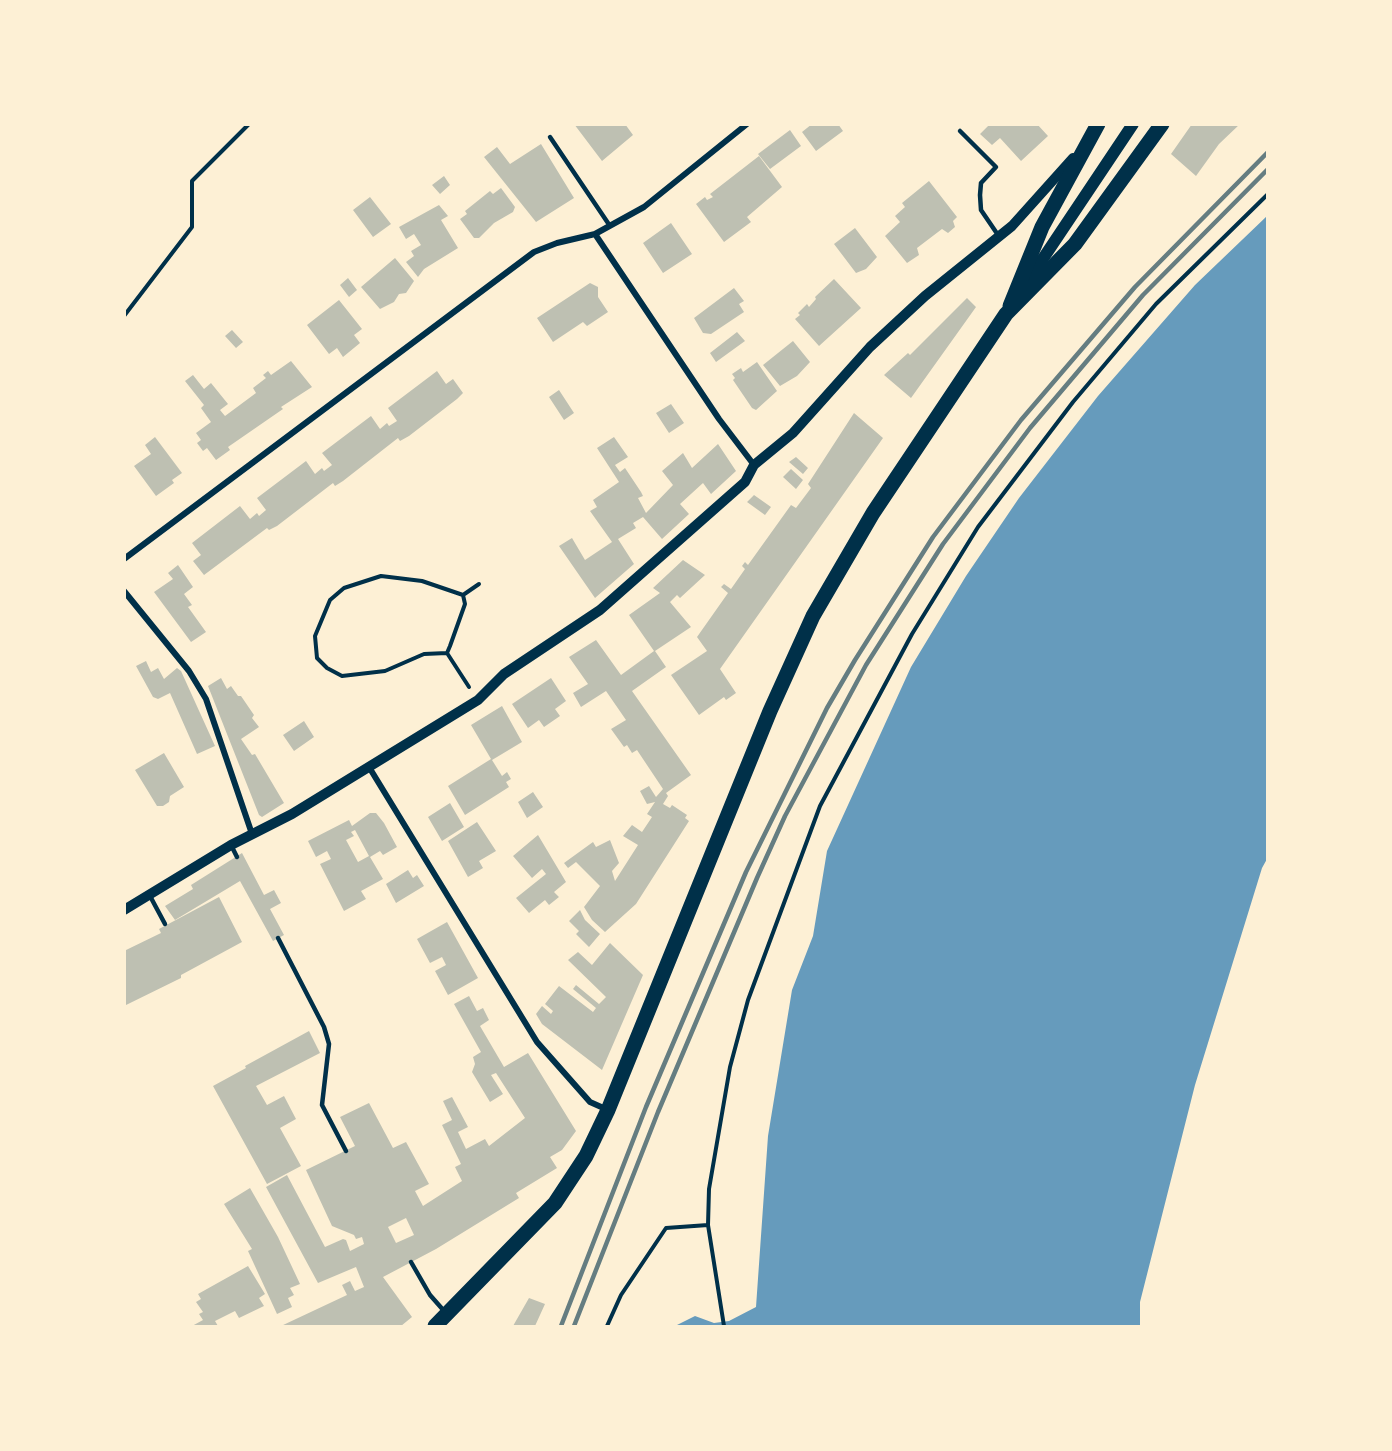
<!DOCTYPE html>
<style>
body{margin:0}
#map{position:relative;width:1392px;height:1451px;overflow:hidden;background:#fdf0d5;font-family:Barlow,sans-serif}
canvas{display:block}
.frame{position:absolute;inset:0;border:126px solid #fdf0d5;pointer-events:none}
</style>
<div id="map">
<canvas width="1392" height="1451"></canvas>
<div class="frame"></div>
</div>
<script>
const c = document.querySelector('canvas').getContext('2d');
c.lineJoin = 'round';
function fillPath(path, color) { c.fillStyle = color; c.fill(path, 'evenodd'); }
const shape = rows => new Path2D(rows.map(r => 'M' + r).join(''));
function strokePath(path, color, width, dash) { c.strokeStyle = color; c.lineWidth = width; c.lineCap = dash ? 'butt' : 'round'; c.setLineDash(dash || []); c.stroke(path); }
fillPath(shape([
 [1267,216,1267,859,1262,868,1195,1085,1140,1302,1140,1326,675,1326,695,1316,714,1323,729,1321,756,1307,768,1136,792,990,813,936,827,851,911,667,966,576,1019,498,1098,396,1195,285]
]), '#669bbc');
fillPath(shape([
 [574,124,625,124,633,135,602,161],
 [812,124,838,124,843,131,816,151,802,132],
 [990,124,1037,124,1048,136,1021,161,1000,138,992,145,980,134],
 [1192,124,1240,124,1219,144,1196,176,1171,154],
 [790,130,801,146,770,169,758,154],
 [541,144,574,198,536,222,484,157,497,147,510,164],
 [759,156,782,187,747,217,751,222,724,242,696,204,705,197,707,200,713,197,710,194],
 [444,176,450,185,440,194,432,185],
 [929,181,957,217,953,221,955,227,948,233,942,229,917,248,919,255,907,263,885,236,900,222,895,216,905,207,902,203],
 [501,188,515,207,513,212,494,223,479,238,474,238,460,219,467,214,465,211,490,191,493,194],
 [370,197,391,224,373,237,353,210],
 [439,205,448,216,441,220,458,248,424,269,418,277,406,262,414,256,411,251,421,245,414,234,406,239,399,227],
 [671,223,692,254,663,273,643,243],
 [855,228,877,257,866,269,856,273,834,244],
 [395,258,414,281,406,293,399,294,394,302,380,309,361,287],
 [348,278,357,290,349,297,340,285],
 [834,279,861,308,819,346,795,319,800,315,798,313,807,304,809,307,816,299,815,297],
 [590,283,598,287,598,297,608,312,587,326,583,322,553,342,537,318],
 [734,288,744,301,739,304,744,312,711,334,703,333,694,318],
 [967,298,976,307,911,398,884,375,908,353,910,355],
 [339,300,362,329,354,335,360,343,343,357,337,348,329,354,307,325],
 [232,330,243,342,236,348,225,336],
 [737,332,745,341,716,362,710,353],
 [793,341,810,362,797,376,780,386,763,365],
 [291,361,312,387,281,407,283,409,228,447,230,450,216,460,207,448,203,451,197,443,201,440,196,433,211,422,201,408,204,405,185,381,193,375,204,389,211,383,228,404,220,410,225,416,256,393,253,388,266,378,263,375,268,371,271,375],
 [757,362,777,391,756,410,752,408,733,380,735,378,732,374,741,368,743,372],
 [437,371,446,384,453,379,463,393,457,399,409,436,400,441,398,438,343,481,335,486,333,483,277,526,269,530,267,528,204,575,193,561,201,555,192,543,240,506,250,519,257,513,259,516,266,510,257,498,306,461,315,474,322,468,324,471,332,465,322,453,371,416,380,429,387,423,389,426,397,421,388,408],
 [559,390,574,413,564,420,549,397],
 [671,404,684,423,669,433,656,413],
 [854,413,883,438,720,669,736,693,726,700,724,697,699,715,671,675,707,651,697,637,728,593,721,587,724,584,731,589,745,569,742,566,745,562,748,565,791,505,796,508,811,488,808,484],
 [155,437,182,473,172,480,174,483,156,496,134,466,151,454,145,445],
 [614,437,628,457,615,465,620,472,625,468,641,492,643,496,638,498,646,513,673,485,662,471,683,453,692,468,718,444,736,471,711,494,703,483,680,504,689,514,662,539,643,517,633,523,636,528,618,539,634,564,595,598,559,546,572,538,585,560,612,542,590,511,597,507,593,500,619,482,597,448],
 [796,457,808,468,803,474,789,462],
 [791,469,803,480,796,489,783,477],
 [754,495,771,507,765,515,747,502],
 [683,560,705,575,680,598,677,595,670,602,691,627,655,651,666,667,632,691,691,775,666,793,668,796,663,804,670,808,672,805,687,815,685,818,689,821,636,904,605,932,592,920,584,907,600,886,576,862,568,868,564,863,593,842,596,847,610,840,619,863,612,871,615,881,638,845,623,836,632,825,642,832,652,817,647,814,655,802,647,804,640,791,649,786,656,797,663,789,637,750,632,753,627,745,624,747,611,729,626,720,606,691,581,707,573,693,588,684,569,657,596,640,621,675,654,651,629,615,660,593,653,588],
 [178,565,193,587,184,594,192,605,188,607,206,632,191,642,154,592,173,579,168,573],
 [146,661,151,672,158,668,164,679,177,668,181,671,215,746,197,754,170,693,158,699,153,697,136,666],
 [221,678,227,689,231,686,238,696,241,696,254,715,252,718,259,727,241,739,252,755,255,754,284,803,262,817,259,815,208,686],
 [551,678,566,701,555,709,560,716,544,727,539,720,528,728,512,704],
 [502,706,522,742,492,760,502,776,507,772,511,779,506,782,509,787,465,815,448,786,491,759,471,725],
 [304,721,314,737,294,751,283,735],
 [164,753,184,787,170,796,169,802,163,806,157,806,135,770],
 [533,792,543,807,527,818,518,802],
 [450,803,464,827,442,841,428,817],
 [370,813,376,813,384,823,397,847,383,855,380,851,370,857,383,879,361,891,366,899,344,911,320,864,331,859,327,851,316,857,308,841,349,820,352,826],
 [355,830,369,856,358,862,346,840,354,836,351,832],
 [477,822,496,851,479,861,483,868,468,877,448,841],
 [538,835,566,882,554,892,559,897,549,905,545,900,529,913,516,898,546,874,542,869,532,878,513,856],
 [242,853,264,895,274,890,281,903,270,909,284,935,273,941,240,881,175,920,165,906,193,889,191,885],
 [408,870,413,878,417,875,424,886,396,903,386,884],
 [219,897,242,942,181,975,181,978,124,1006,124,951,161,933,159,929],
 [580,910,585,920,600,934,589,947,576,934,579,931,569,921],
 [447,922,478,978,448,995,435,971,446,965,442,957,430,963,417,939],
 [610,943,643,975,602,1070,542,1024,536,1014,542,1006,551,1014,553,1011,545,1004,559,986,593,1012,596,1008,573,989,576,985,599,1004,606,997,568,960,578,952,592,965],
 [469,996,477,1011,483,1008,489,1020,480,1026,504,1067,528,1053,576,1131,562,1150,550,1157,557,1168,516,1193,519,1198,436,1249,383,1277,412,1317,401,1326,281,1326,347,1295,342,1285,350,1281,355,1291,364,1287,356,1267,318,1283,266,1187,287,1175,325,1247,343,1239,346,1240,350,1251,364,1244,362,1237,356,1239,354,1235,332,1226,306,1170,355,1146,340,1117,369,1103,393,1148,406,1142,429,1184,415,1191,423,1206,462,1181,455,1167,461,1164,442,1125,452,1120,443,1101,452,1097,468,1127,458,1132,466,1149,485,1139,489,1146,525,1118,496,1073,491,1075,503,1094,490,1102,472,1072,475,1064,473,1057,481,1052,454,1004],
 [406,1218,414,1235,396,1243,388,1227],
 [309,1031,320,1053,256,1086,267,1105,284,1096,296,1119,280,1128,301,1166,267,1184,213,1086,246,1068,245,1066],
 [250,1188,278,1237,300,1284,290,1288,294,1295,288,1298,292,1307,277,1314,248,1251,252,1249,224,1204],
 [248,1266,265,1294,259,1298,264,1306,239,1318,235,1311,215,1321,218,1326,192,1326,203,1320,199,1314,203,1312,196,1302,201,1299,198,1294],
 [529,1298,545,1304,535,1326,513,1326]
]), '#bec0b2');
strokePath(shape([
 [124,316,192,227,192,181,249,124],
 [381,576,422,581,463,595,465,604,450,646,447,653,424,654,385,671,342,676,327,668,317,658,315,636,330,600,344,588,381,576],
 [463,595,479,584],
 [447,653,469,687],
 [607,1326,621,1295,666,1228,708,1225],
 [724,1326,708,1225,709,1189,730,1067,748,1000,820,806,912,634,978,527,1073,402,1156,304,1268,194]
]), '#003049', 4);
strokePath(shape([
 [960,131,996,167,981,183,980,195,981,210,998,235],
 [550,137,610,226],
 [231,845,237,857],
 [150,896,165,924],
 [278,938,324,1027,329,1044,322,1105,346,1151],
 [411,1262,430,1295,445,1312]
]), '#003049', 4.5);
strokePath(shape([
 [595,234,719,419,754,465],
 [124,559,534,252,557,243,595,234,644,207,747,124],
 [124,591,189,671,206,699,252,834],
 [369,767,537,1042,590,1102,608,1110]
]), '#003049', 6);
strokePath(shape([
 [124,910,231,845,292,814,478,700,504,674,600,610,745,482,754,465,793,433,870,347,925,296,1012,226,1073,158]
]), '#003049', 10);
strokePath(shape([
 [1020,293,1133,124]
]), '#003049', 12);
strokePath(shape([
 [1010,306,1042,227,1098,124],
 [435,1326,555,1203,586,1156,608,1110,770,711,813,616,873,513,1006,314,1075,244,1162,124]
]), '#003049', 15);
strokePath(shape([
 [561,1326,646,1107,746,872,827,708,855,660,933,537,1021,420,1135,287,1268,152],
 [574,1326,658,1112,757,878,785,816,866,665,943,544,1030,428,1143,295,1268,169]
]), '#657d81', 4.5);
</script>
